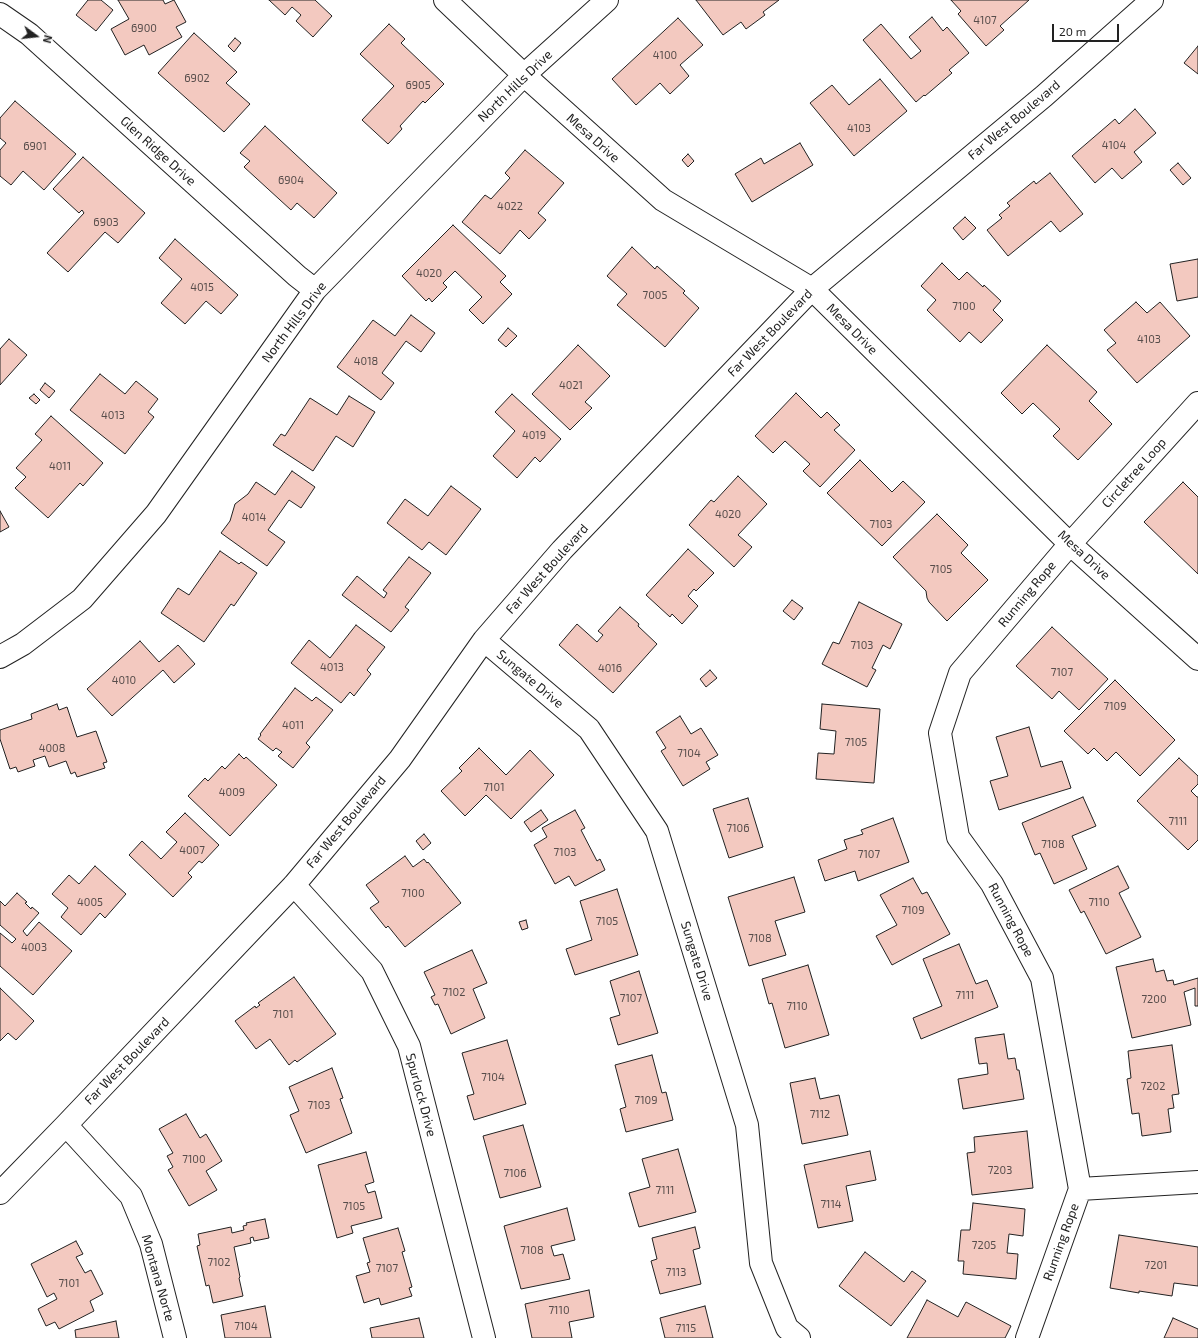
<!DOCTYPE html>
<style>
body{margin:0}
#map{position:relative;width:1198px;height:1338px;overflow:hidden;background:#fff;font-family:"Exo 2",sans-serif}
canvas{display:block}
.north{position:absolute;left:16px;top:16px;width:40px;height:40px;-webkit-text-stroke:3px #fff;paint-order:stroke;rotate:105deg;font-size:11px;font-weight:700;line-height:16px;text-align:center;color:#222}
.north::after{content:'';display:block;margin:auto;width:14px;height:18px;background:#222;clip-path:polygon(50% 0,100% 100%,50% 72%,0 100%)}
.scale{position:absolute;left:1052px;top:24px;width:67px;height:18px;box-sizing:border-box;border:2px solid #222;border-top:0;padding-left:5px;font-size:12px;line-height:14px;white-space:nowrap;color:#222;-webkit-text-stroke:3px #fff;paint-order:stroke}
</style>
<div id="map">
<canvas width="1198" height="1338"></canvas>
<div class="north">N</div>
<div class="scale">20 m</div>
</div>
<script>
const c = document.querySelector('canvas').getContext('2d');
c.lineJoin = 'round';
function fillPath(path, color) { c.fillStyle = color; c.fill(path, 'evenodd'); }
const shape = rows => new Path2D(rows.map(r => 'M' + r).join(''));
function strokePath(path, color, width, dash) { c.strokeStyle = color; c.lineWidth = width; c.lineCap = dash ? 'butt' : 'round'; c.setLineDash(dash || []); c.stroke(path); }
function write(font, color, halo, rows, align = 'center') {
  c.font = font + ' "Exo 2",sans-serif'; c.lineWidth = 3; c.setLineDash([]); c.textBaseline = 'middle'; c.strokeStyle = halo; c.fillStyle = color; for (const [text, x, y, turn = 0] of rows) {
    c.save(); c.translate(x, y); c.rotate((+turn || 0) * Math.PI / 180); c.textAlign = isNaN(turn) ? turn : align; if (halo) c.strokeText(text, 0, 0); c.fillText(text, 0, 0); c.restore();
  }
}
const building = shape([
 [88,0,101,0,113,10,96,31,76,15,88,0],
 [118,0,163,0,165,4,174,0,186,22,176,27,182,37,149,55,144,45,125,55,111,29,129,19,118,0],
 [269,0,315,0,332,16,313,37,296,21,301,15,292,7,285,15,269,0],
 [696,0,779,0,763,12,765,15,746,29,741,22,723,35,696,0],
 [951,0,1029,0,1000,26,1004,30,986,46,958,14,961,11,951,0],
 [932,17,943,31,947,27,969,53,949,70,952,73,925,96,924,95,916,102,863,40,881,24,911,59,921,51,909,37,932,17],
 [678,18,703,45,680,65,689,76,670,94,660,83,636,105,612,79,678,18],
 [389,24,405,39,401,43,444,84,425,103,423,101,400,126,402,129,388,144,362,120,394,86,360,54,389,24],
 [194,33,237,72,226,83,250,104,224,132,158,73,194,33],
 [235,38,241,43,234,52,228,46,235,38],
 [1198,46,1198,74,1184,63,1198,46],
 [880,79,907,111,854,156,810,103,832,85,849,105,880,79],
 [15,101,76,154,44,190,23,171,11,185,0,176,0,150,6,143,0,138,0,118,15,101],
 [1135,109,1156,133,1134,152,1142,162,1122,179,1112,168,1095,183,1072,156,1115,119,1119,124,1135,109],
 [265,126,337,193,314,218,297,203,291,210,244,167,250,161,240,153,265,126],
 [800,143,813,165,752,202,735,174,761,158,764,164,800,143],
 [525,150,564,183,538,213,546,220,529,239,520,230,500,254,462,222,485,195,491,199,510,178,505,173,525,150],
 [688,154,694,161,688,167,682,160,688,154],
 [83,157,145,213,118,243,105,232,68,272,47,253,84,213,82,210,79,213,53,189,83,157],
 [1178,163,1191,178,1183,185,1170,170,1178,163],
 [1050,173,1083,214,1060,232,1051,221,1008,256,987,230,1002,218,999,215,1010,206,1007,203,1034,181,1036,184,1050,173],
 [965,217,976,228,963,240,953,228,965,217],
 [453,225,506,276,500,282,512,294,483,324,469,310,482,297,455,271,443,283,447,287,432,302,429,298,426,301,402,276,453,225],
 [175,239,238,295,221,314,206,301,185,324,161,303,182,279,159,258,175,239],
 [632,247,655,269,657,266,685,291,683,293,699,308,665,347,617,305,627,294,607,276,632,247],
 [1198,259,1198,297,1177,301,1170,264,1198,259],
 [942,263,959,280,967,272,983,287,984,285,1001,301,993,310,1003,320,981,343,969,332,960,342,927,310,936,300,921,286,942,263],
 [1136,302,1147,313,1160,302,1190,336,1137,383,1107,350,1116,343,1104,330,1136,302],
 [411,315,435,333,421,352,406,341,382,373,394,383,381,400,337,367,373,320,395,336,411,315],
 [508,328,517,336,506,347,498,340,508,328],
 [9,339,27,355,0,385,0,349,9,339],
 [578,345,610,376,585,402,592,408,570,430,532,394,578,345],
 [1047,345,1097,392,1089,401,1112,424,1078,460,1053,436,1060,429,1033,403,1022,414,1001,393,1047,345],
 [100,374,125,394,136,381,158,399,148,412,154,417,125,454,70,410,100,374],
 [45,383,55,391,49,398,40,390,45,383],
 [796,393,821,418,827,412,840,425,834,430,855,450,820,487,803,471,810,464,785,441,773,453,755,436,796,393],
 [34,394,40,400,36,404,29,398,34,394],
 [512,394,561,439,540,462,535,457,517,478,493,456,515,431,495,412,512,394],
 [349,396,375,412,353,447,336,436,313,471,273,445,281,434,285,436,310,398,337,415,349,396],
 [51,416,103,463,83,486,80,483,48,518,15,488,26,477,16,468,42,440,35,434,51,416],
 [860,460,892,492,903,481,925,502,882,546,827,493,860,460],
 [292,471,315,487,301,508,289,500,268,530,285,542,267,566,221,533,230,521,235,504,248,494,256,482,275,495,292,471],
 [738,476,767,504,738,535,752,547,734,567,689,525,711,500,714,502,738,476],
 [1183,482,1198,497,1198,574,1144,522,1183,482],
 [451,486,481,509,446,555,429,542,422,550,387,523,405,499,428,516,451,486],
 [0,511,9,527,0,532,0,511],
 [937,514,968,545,961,553,988,580,947,621,929,602,927,598,926,591,893,557,937,514],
 [688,549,714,573,696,591,694,589,688,596,698,606,682,624,672,614,670,617,646,595,688,549],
 [220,551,239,564,241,562,257,573,234,606,231,604,204,642,161,613,178,588,189,595,220,551],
 [409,557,431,573,405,607,409,610,391,632,342,595,357,576,384,598,387,593,383,590,409,557],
 [792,600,803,608,794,620,783,611,792,600],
 [859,602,902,624,890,649,883,645,872,668,876,670,867,687,822,664,833,642,839,644,859,602],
 [620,607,639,624,638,626,657,644,613,693,559,645,577,624,597,642,603,635,598,631,620,607],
 [356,625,385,647,367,670,371,674,354,696,350,692,341,703,291,663,309,640,330,658,356,625],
 [1052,627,1108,679,1079,710,1059,691,1052,699,1016,666,1052,627],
 [140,641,159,662,178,645,195,664,174,683,163,670,112,716,87,689,140,641],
 [710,670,717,678,706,687,700,679,710,670],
 [1115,680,1175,740,1140,776,1116,752,1107,761,1094,748,1088,754,1064,731,1115,680],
 [295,688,312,701,316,697,333,710,306,743,310,747,293,768,278,756,282,752,276,748,273,751,258,739,261,735,260,734,295,688],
 [57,704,59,710,67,707,77,737,96,731,107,762,103,763,105,768,77,777,75,772,71,774,66,761,49,767,45,756,33,760,35,766,18,772,16,767,10,769,0,739,0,730,32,719,31,714,57,704],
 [822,704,880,709,874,783,816,779,818,753,834,754,836,731,820,729,822,704],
 [680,716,691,734,701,728,718,755,706,762,710,769,683,786,661,751,666,748,656,732,680,716],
 [1029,727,1041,767,1062,761,1071,788,999,810,990,781,1008,776,996,737,1029,727],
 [479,748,506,775,530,750,554,775,511,819,486,795,465,816,441,791,462,771,459,768,479,748],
 [239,754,244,759,246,757,277,785,230,836,188,796,205,778,208,781,222,766,225,769,239,754],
 [1179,758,1198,776,1198,784,1191,791,1197,797,1198,797,1198,840,1188,850,1137,801,1179,758],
 [1083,797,1096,826,1072,836,1087,869,1054,884,1040,853,1035,855,1022,823,1083,797],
 [748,798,763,847,729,858,713,809,748,798],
 [541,810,548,820,531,832,524,822,541,810],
 [575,810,585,828,581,830,597,861,600,859,605,870,575,886,569,876,555,884,534,845,547,837,542,828,575,810],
 [185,813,219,845,202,863,199,861,188,873,192,877,173,897,129,855,142,841,161,859,177,842,166,832,185,813],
 [893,818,909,862,858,881,855,871,825,881,818,860,847,849,844,840,863,834,861,830,893,818],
 [424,834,431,843,423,850,416,841,424,834],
 [405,856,413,867,424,859,427,863,428,862,461,903,405,947,388,926,386,928,370,908,379,902,366,885,405,856],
 [95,866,126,894,105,918,100,913,81,935,61,917,68,908,52,894,69,875,79,884,95,866],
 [1118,866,1129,888,1119,893,1141,937,1106,954,1084,911,1081,913,1069,890,1118,866],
 [794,877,805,912,775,921,786,955,749,966,728,897,794,877],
 [913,878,922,894,927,892,950,934,892,965,876,936,897,925,880,895,913,878],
 [617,889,638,955,575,975,566,949,592,940,580,901,617,889],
 [17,893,27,902,25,903,31,909,32,907,39,913,23,931,27,936,39,922,72,951,33,995,0,966,0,933,12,943,16,939,0,925,0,901,5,906,17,893],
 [526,920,528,928,522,930,519,922,526,920],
 [959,944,976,984,987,980,998,1007,921,1039,913,1018,942,1006,923,959,959,944],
 [472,950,487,983,473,989,485,1018,451,1034,438,1004,435,1005,431,997,435,995,424,972,472,950],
 [1153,959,1156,972,1164,970,1167,981,1173,980,1174,985,1198,978,1198,1006,1195,1006,1195,988,1184,992,1191,1025,1132,1038,1116,967,1153,959],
 [808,965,829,1035,785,1048,772,1003,769,1004,762,979,808,965],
 [639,971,658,1033,618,1045,610,1018,620,1015,610,981,639,971],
 [294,977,336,1034,297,1062,295,1060,289,1065,270,1039,256,1049,235,1021,255,1006,256,1008,260,1005,258,1003,294,977],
 [0,988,34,1021,16,1040,8,1033,0,1041,0,988],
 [1004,1034,1008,1059,1015,1058,1017,1070,1019,1070,1024,1099,963,1109,958,1079,988,1074,987,1063,979,1064,975,1038,1004,1034],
 [507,1040,526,1104,474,1120,467,1096,474,1094,462,1053,507,1040],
 [1172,1045,1179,1094,1172,1095,1174,1108,1168,1109,1171,1132,1142,1136,1139,1113,1132,1114,1127,1079,1131,1078,1128,1051,1172,1045],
 [652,1055,662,1093,666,1092,673,1120,626,1132,620,1109,626,1107,615,1065,652,1055],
 [332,1068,343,1098,340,1099,352,1133,306,1153,290,1115,299,1111,289,1087,332,1068],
 [815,1078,820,1099,839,1095,848,1135,802,1144,790,1083,815,1078],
 [186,1114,200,1138,206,1134,222,1161,206,1171,217,1190,189,1206,168,1170,173,1167,167,1156,173,1153,159,1129,186,1114],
 [523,1125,541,1187,500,1198,483,1136,523,1125],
 [1027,1131,1033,1188,972,1195,967,1153,975,1152,974,1137,1027,1131],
 [678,1149,696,1212,639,1227,629,1193,650,1187,642,1159,678,1149],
 [870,1151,876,1180,846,1186,853,1221,818,1228,804,1165,870,1151],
 [366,1152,374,1182,365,1185,368,1193,375,1191,382,1218,351,1226,353,1233,337,1238,318,1165,366,1152],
 [973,1203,1025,1209,1023,1236,1009,1234,1007,1253,1018,1254,1016,1279,963,1274,964,1261,958,1261,961,1230,970,1230,973,1203],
 [567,1208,575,1240,551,1246,554,1256,563,1254,570,1279,521,1289,504,1226,567,1208],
 [265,1219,269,1238,254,1241,253,1237,250,1238,251,1243,234,1247,240,1277,239,1278,243,1296,213,1303,209,1285,206,1286,197,1246,200,1245,198,1234,231,1227,232,1233,244,1230,243,1226,247,1225,246,1223,265,1219],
 [695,1227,700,1248,693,1250,701,1284,660,1294,651,1261,657,1259,652,1238,695,1227],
 [398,1228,405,1251,402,1252,412,1287,409,1288,412,1296,381,1305,379,1298,364,1303,356,1276,370,1272,367,1263,370,1262,363,1238,398,1228],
 [1119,1235,1198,1247,1198,1286,1174,1283,1172,1296,1139,1291,1139,1293,1110,1288,1119,1235],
 [76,1241,83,1254,76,1257,85,1273,91,1270,103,1294,90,1301,94,1311,59,1329,55,1322,46,1326,38,1309,57,1299,54,1293,47,1297,31,1264,76,1241],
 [865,1252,904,1282,912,1271,926,1281,891,1326,839,1286,865,1252],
 [589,1290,594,1317,569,1322,572,1338,532,1338,525,1304,589,1290],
 [927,1300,958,1317,966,1302,1011,1326,1005,1338,907,1338,927,1300],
 [265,1306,271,1338,225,1338,221,1315,265,1306],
 [705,1306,713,1338,665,1338,660,1318,705,1306],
 [419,1318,424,1338,372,1338,370,1328,419,1318],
 [1173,1318,1198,1329,1198,1338,1164,1338,1173,1318],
 [116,1321,119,1338,76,1338,75,1330,116,1321]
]);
fillPath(building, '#f3c9c0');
strokePath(building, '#222', 1);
const minor = shape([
 [445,0,524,75,663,200,812,289,1070,544,1198,659],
 [0,14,29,34,297,276,315,290],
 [484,640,589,729,657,831,747,1125,761,1263,787,1328,799,1338],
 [0,657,23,644,82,599,156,514,315,290,524,75,607,0],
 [294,885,372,971,409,1046,484,1338],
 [66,1125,131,1196,151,1244,175,1338],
 [1080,1189,1198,1182],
 [0,1193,66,1125,294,885,400,759,484,640,562,550,812,289,1044,96,1152,0],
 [1027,1338,1080,1189,1042,978,992,884,958,837,940,733,960,673,1070,544,1198,403]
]);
strokePath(minor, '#222', 24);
strokePath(minor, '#fff', 22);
write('11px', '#564c4a', null, [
 ["4107",985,20],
 ["6900",144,28],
 ["4100",665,55],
 ["6902",197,78],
 ["6905",418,85],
 ["4103",859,128],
 ["4104",1114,145],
 ["6901",35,146],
 ["6904",291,180],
 ["4022",510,206],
 ["6903",106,222],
 ["4020",429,273],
 ["4015",202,287],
 ["7005",655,295],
 ["7100",964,306],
 ["4103",1149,339],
 ["4018",366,361],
 ["4021",571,385],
 ["4013",113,415],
 ["4019",534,435],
 ["4011",60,466],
 ["4020",728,514],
 ["4014",254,517],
 ["7103",881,524],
 ["7105",941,569],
 ["7103",862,645],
 ["4013",332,667],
 ["4016",610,668],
 ["7107",1062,672],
 ["4010",124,680],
 ["7109",1115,706],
 ["4011",293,725],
 ["7105",856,742],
 ["4008",52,748],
 ["7104",689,753],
 ["7101",494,787],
 ["4009",232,792],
 ["7111",1178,821],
 ["7106",738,828],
 ["7108",1053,844],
 ["4007",192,850],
 ["7103",565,852],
 ["7107",869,854],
 ["7100",413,893],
 ["4005",90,902],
 ["7110",1099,902],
 ["7109",913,910],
 ["7105",607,921],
 ["7108",760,938],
 ["4003",34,947],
 ["7102",454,992],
 ["7111",965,995],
 ["7107",631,998],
 ["7200",1154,999],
 ["7110",797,1006],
 ["7101",283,1014],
 ["7104",493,1077],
 ["7202",1153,1086],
 ["7109",646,1100],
 ["7103",319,1105],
 ["7112",820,1114],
 ["7100",194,1159],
 ["7203",1000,1170],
 ["7106",515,1173],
 ["7111",665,1190],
 ["7114",831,1204],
 ["7105",354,1206],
 ["7205",984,1245],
 ["7108",532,1250],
 ["7102",219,1262],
 ["7201",1156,1265],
 ["7107",387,1268],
 ["7113",676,1272],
 ["7101",69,1283],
 ["7110",559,1310],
 ["7104",246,1326],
 ["7115",686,1328]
]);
write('13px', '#222', '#fff', [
 ["North Hills Drive",515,86,-44],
 ["Far West Boulevard",1014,120,-40],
 ["Mesa Drive",593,138,42],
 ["Glen Ridge Drive",158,151,42],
 ["North Hills Drive",294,322,-53],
 ["Mesa Drive",852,329,45],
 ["Far West Boulevard",770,333,-46],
 ["Circletree Loop",1134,473,-48],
 ["Mesa Drive",1084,555,43],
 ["Far West Boulevard",547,569,-48],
 ["Running Rope",1027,594,-50],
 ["Sungate Drive",530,679,40],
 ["Far West Boulevard",346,822,-50],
 ["Running Rope",1011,920,62],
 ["Sungate Drive",697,961,73],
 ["Far West Boulevard",127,1061,-46],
 ["Spurlock Drive",421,1095,75],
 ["Running Rope",1061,1242,-70],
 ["Montana Norte",158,1278,74]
]);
</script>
